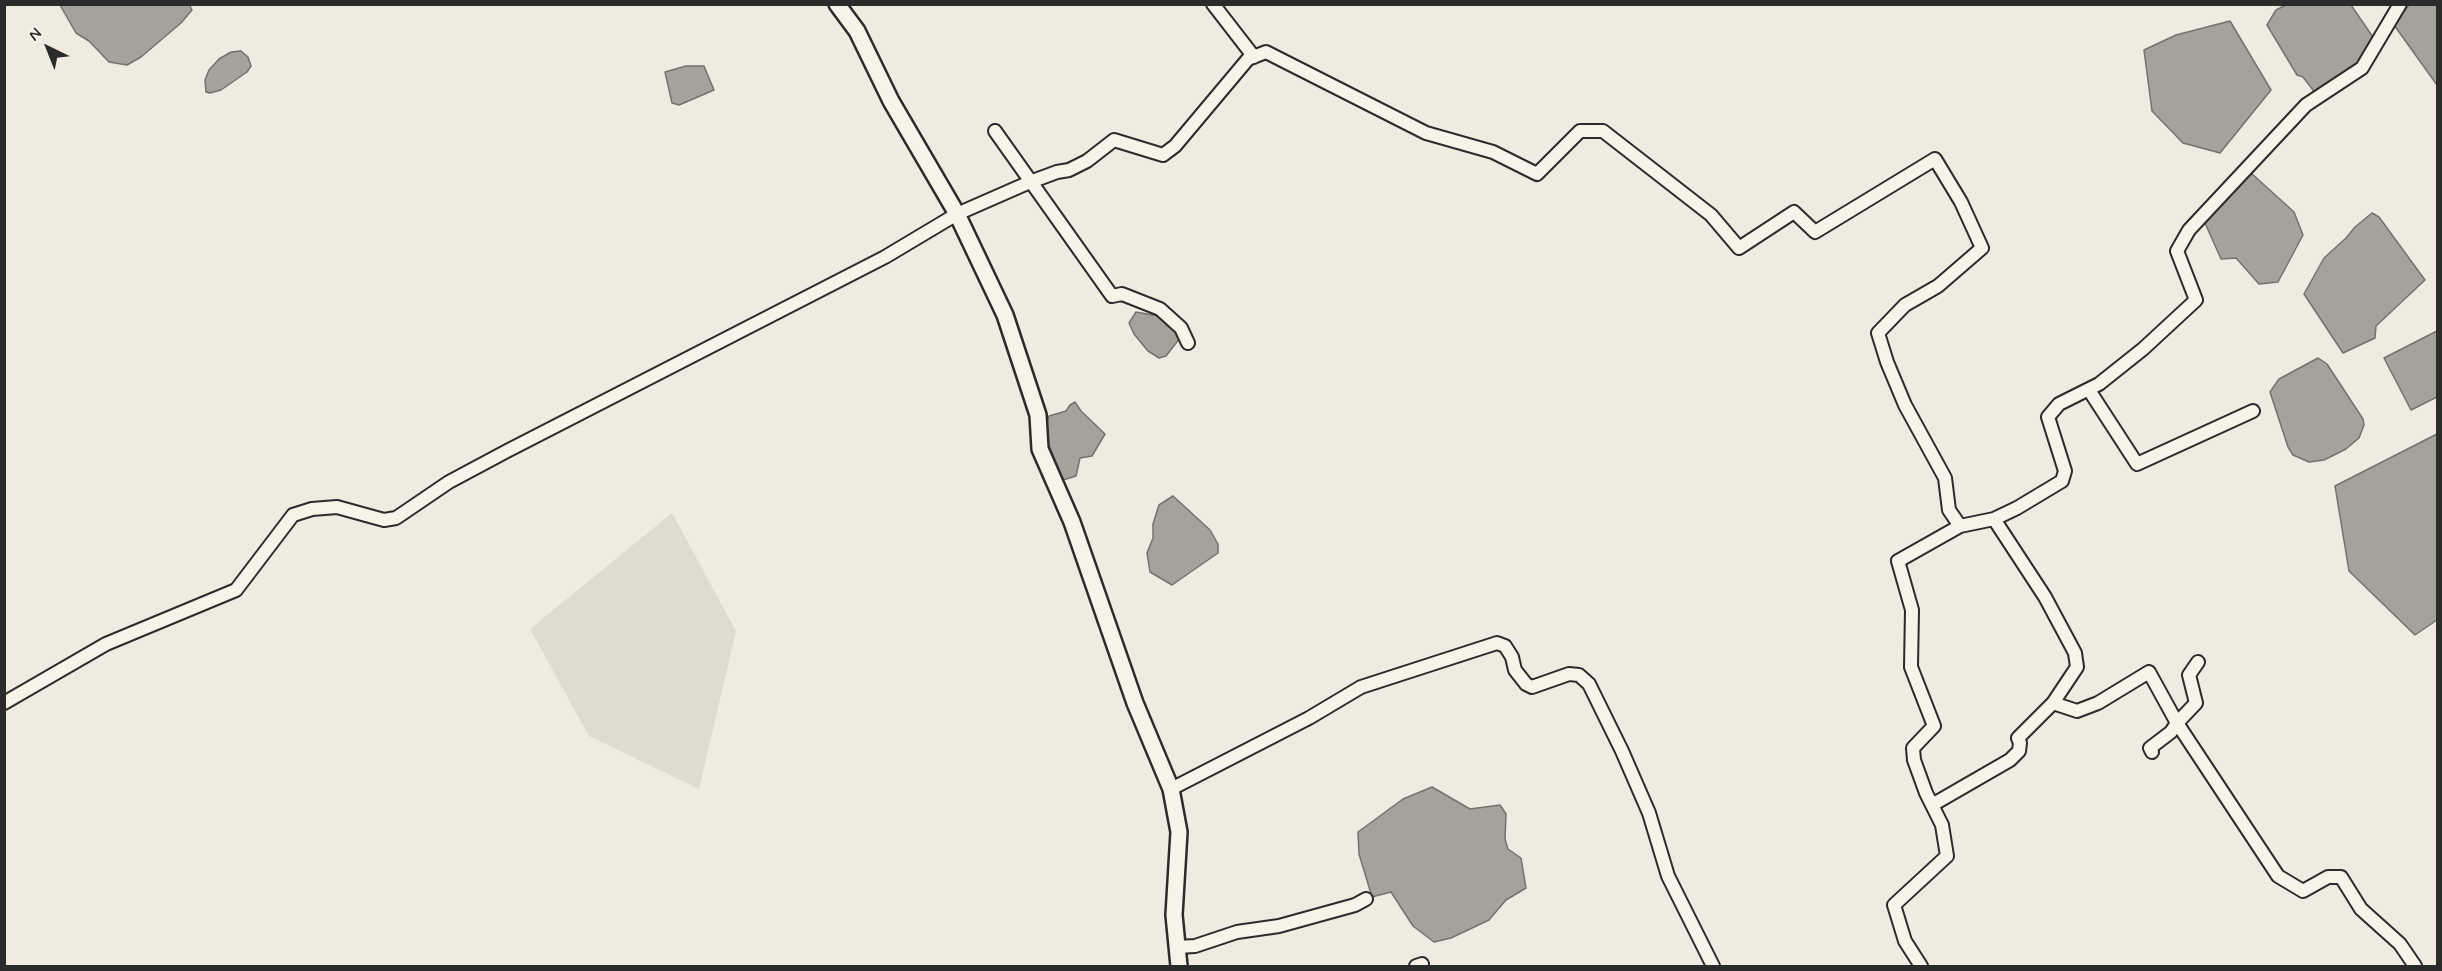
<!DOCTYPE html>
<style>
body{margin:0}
#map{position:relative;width:2442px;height:971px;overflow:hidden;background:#efebe0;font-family:Mynerve,sans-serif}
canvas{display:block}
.frame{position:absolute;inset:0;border:6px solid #2b2b2b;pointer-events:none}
.north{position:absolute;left:18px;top:18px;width:60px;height:60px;-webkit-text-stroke:4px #f7f3e8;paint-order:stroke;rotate:317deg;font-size:16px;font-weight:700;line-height:24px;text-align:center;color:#2b2b2b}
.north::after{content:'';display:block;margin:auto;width:21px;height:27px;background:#2b2b2b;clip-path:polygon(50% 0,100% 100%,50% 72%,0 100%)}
</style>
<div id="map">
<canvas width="2442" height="971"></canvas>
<div class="frame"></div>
<div class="north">N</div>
</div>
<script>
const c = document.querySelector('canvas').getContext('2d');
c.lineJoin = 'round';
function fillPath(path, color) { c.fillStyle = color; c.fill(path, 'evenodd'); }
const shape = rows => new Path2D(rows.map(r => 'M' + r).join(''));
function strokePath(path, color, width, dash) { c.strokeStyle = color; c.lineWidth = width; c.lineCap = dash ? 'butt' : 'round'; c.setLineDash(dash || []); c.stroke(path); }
fillPath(shape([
 [672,513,736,631,699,789,589,736,530,629]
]), '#dedbd1');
const water = shape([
 [189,4,192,10,181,23,141,57,127,65,109,62,89,41,76,33,60,5,189,4],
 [2286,5,2351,5,2375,40,2360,63,2316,94,2303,77,2297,75,2267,25,2276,10,2286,5],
 [2409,5,2437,5,2437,85,2394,25,2409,5],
 [2230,21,2271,90,2220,153,2183,143,2152,111,2144,50,2176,35,2230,21],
 [241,51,248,57,251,66,247,72,221,90,210,93,206,92,205,80,209,70,219,59,231,52,241,51],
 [686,66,704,66,714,90,679,105,672,103,665,72,686,66],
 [2251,173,2294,212,2303,235,2278,282,2259,284,2236,258,2221,259,2205,223,2209,213,2251,173],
 [2372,213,2379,217,2425,280,2376,326,2375,338,2343,353,2304,294,2324,258,2346,238,2355,227,2372,213],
 [1136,312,1159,316,1169,321,1180,338,1166,356,1159,358,1148,351,1134,334,1129,323,1136,312],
 [2437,331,2437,397,2411,410,2384,358,2437,331],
 [2318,358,2327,364,2363,419,2364,425,2359,438,2346,449,2324,460,2309,462,2293,455,2288,447,2270,392,2279,379,2318,358],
 [1075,402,1081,411,1105,434,1092,456,1080,458,1076,476,1063,480,1047,441,1046,425,1049,416,1066,411,1070,405,1075,402],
 [2437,434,2437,620,2415,635,2349,571,2335,486,2437,434],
 [1173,496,1210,530,1218,544,1218,553,1172,585,1150,572,1147,553,1153,538,1153,524,1159,505,1173,496],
 [1432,787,1470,809,1500,805,1506,814,1505,839,1508,849,1521,858,1526,888,1506,900,1489,920,1451,938,1434,942,1413,926,1391,892,1372,897,1359,854,1358,832,1403,799,1432,787]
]);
fillPath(water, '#a4a29a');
strokePath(water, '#74726e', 1.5);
const minor = shape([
 [1213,4,1254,57],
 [995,131,1112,296,1122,294,1160,309,1181,328,1188,343],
 [2089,390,2137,464,2253,411],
 [2198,662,2189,675,2196,703,2177,723,2278,876,2303,891,2328,877,2341,877,2361,909,2400,944,2415,966],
 [4,703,106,644,236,590,293,515,312,509,337,507,384,520,396,518,449,482,507,451,885,257,957,214,1030,182,1057,172,1069,170,1087,161,1114,140,1163,155,1175,146,1248,59,1266,52,1426,133,1493,152,1537,174,1580,131,1603,131,1711,215,1739,248,1794,212,1815,232,1935,159,1961,202,1982,248,1938,286,1905,305,1878,333,1887,362,1905,405,1945,478,1949,510,1960,526],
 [2053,703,2077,711,2098,703,2149,672,2177,723,2171,732,2150,748,2152,752],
 [1171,789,1309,718,1361,687,1497,643,1505,646,1512,657,1515,670,1526,684,1532,687,1569,674,1579,675,1589,684,1622,751,1649,813,1668,876,1713,966],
 [1932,805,2010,760,2019,751,2020,743,2018,738,2053,703,2077,667,2075,653,2045,597,1994,519],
 [1177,947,1195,946,1237,932,1279,926,1355,905,1366,899],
 [1416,966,1422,964],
 [1921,966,1905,941,1894,905,1947,856,1942,825,1926,793,1914,760,1913,748,1934,726,1911,667,1912,610,1898,561,1960,526,1994,519,2017,508,2062,481,2065,471,2048,417,2059,404,2099,384,2143,349,2196,300,2177,251,2189,230,2306,105,2362,68,2400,4]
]);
const major = shape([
 [837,4,857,31,891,101,957,214,1005,315,1038,415,1040,449,1072,522,1135,703,1171,789,1179,832,1174,915,1179,966]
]);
strokePath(minor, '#2b2b2b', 16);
strokePath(major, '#2b2b2b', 20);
strokePath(minor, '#f7f3e8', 12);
strokePath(major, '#f7f3e8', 15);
</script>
